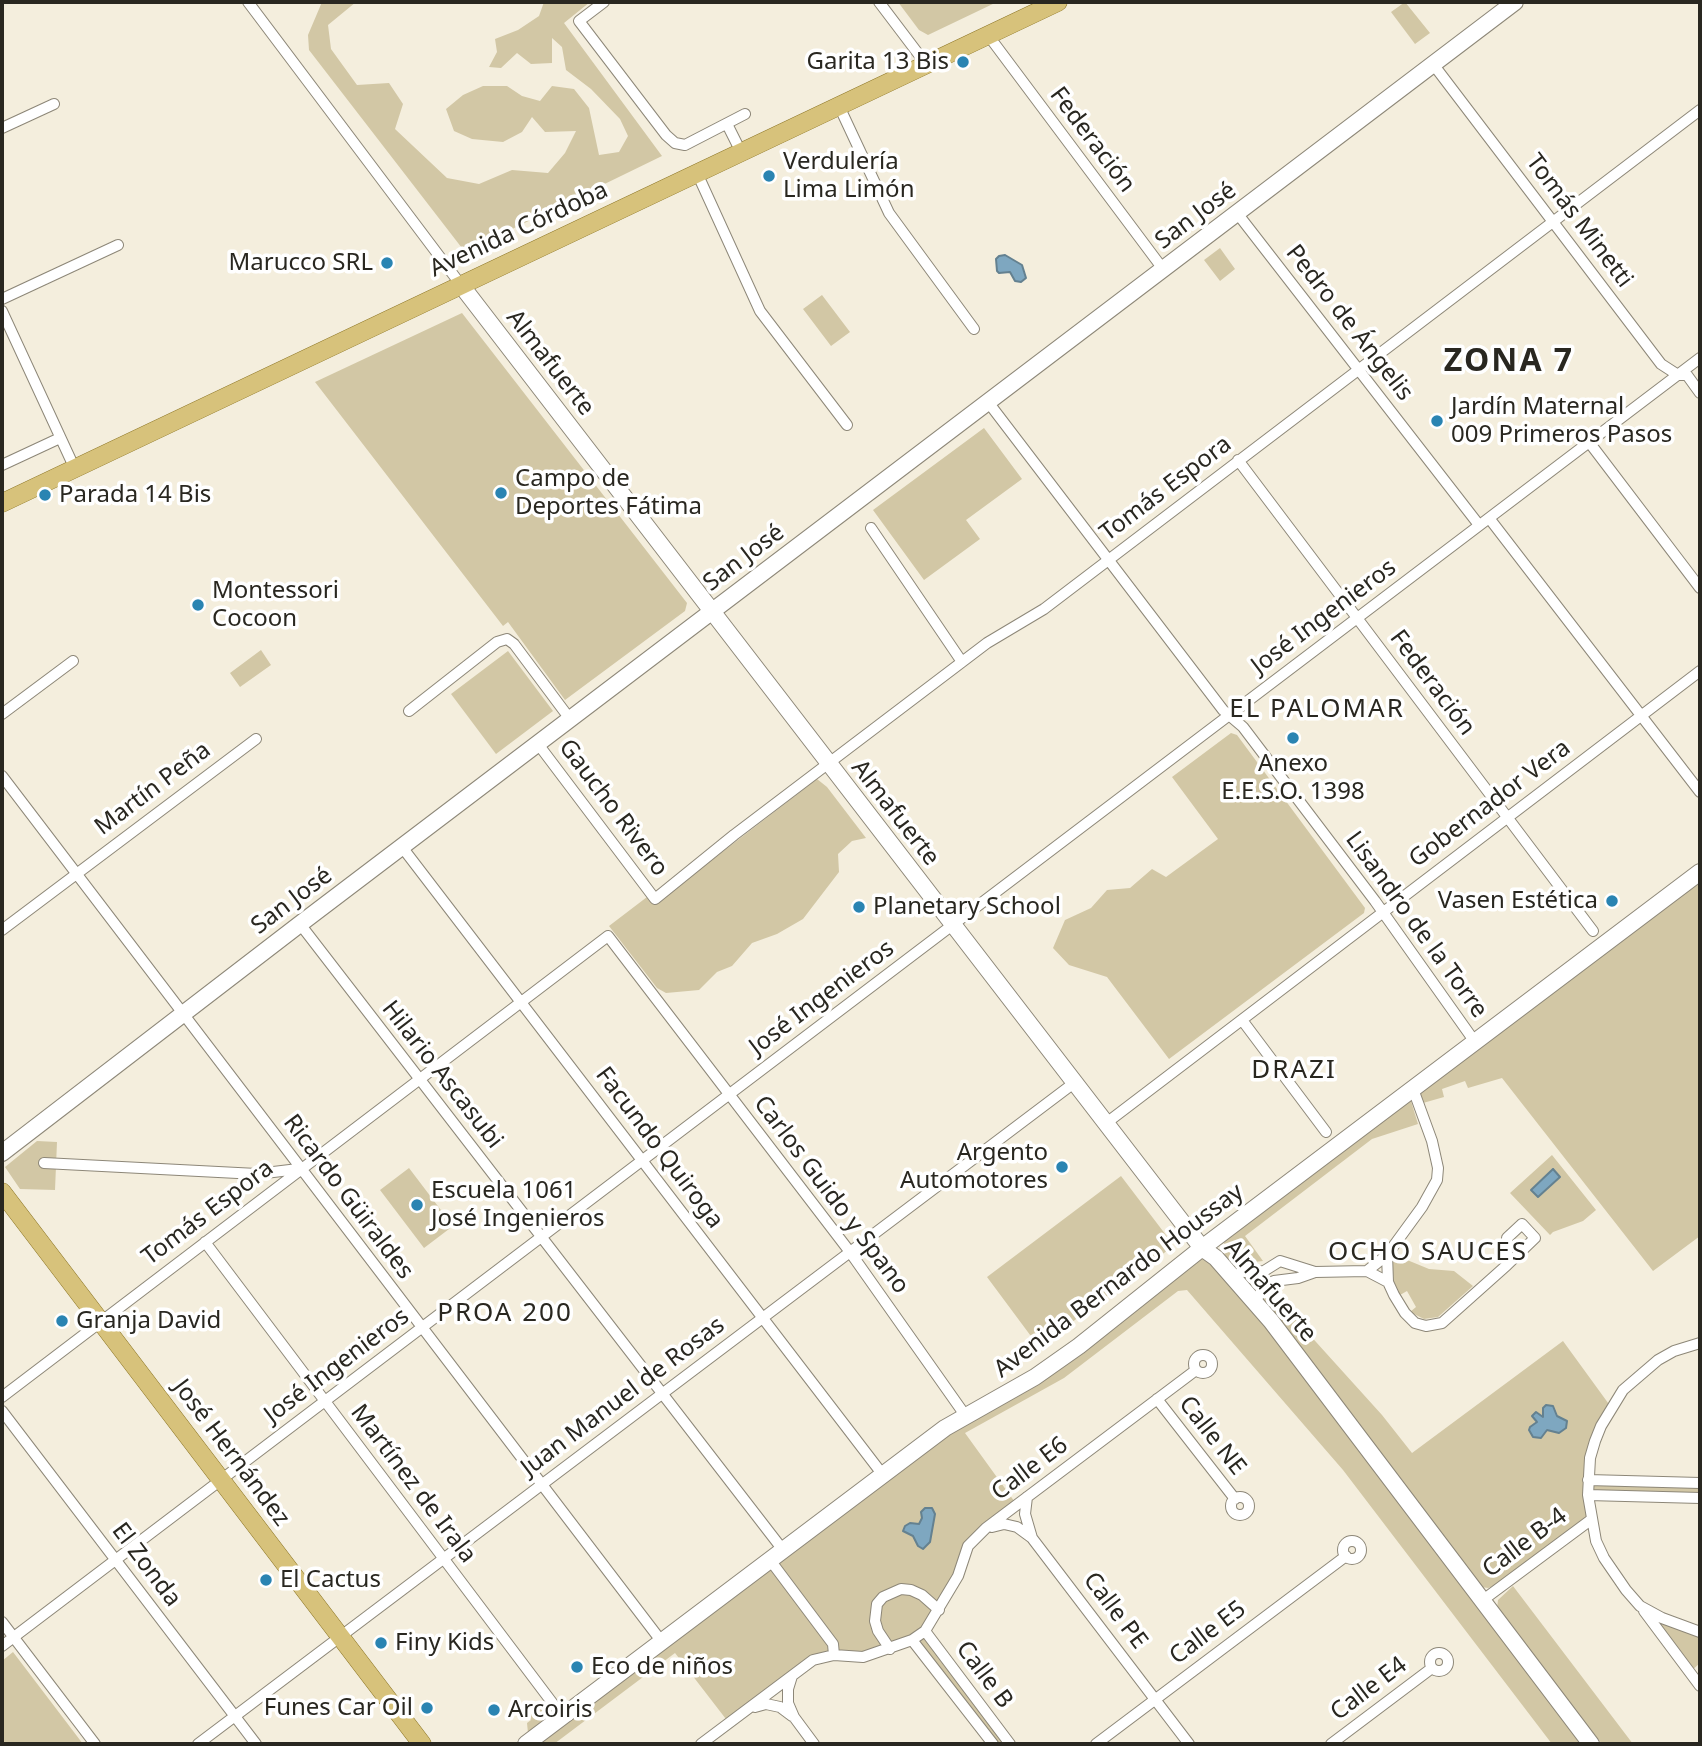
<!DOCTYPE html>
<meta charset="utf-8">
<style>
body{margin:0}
#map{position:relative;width:1702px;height:1746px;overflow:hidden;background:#f4eedd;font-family:"Noto Sans",sans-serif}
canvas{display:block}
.frame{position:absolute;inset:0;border:4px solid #292720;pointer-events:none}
</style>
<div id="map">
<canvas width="1702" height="1746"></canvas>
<div class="frame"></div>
</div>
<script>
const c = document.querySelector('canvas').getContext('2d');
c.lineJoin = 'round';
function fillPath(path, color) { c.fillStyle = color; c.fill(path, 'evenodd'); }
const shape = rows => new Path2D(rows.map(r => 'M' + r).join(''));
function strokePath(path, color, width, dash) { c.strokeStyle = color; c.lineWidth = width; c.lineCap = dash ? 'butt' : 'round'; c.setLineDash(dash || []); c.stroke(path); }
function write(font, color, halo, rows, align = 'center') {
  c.font = font + ' "Noto Sans",sans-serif'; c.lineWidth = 7; c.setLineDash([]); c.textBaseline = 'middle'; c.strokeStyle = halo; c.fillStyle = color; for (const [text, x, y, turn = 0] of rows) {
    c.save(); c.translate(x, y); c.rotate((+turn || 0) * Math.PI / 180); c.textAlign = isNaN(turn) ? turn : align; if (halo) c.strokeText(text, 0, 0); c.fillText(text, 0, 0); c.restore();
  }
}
fillPath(shape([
 [322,2,356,2,328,25,331,49,357,85,389,83,403,104,395,129,447,178,479,184,512,170,548,173,565,153,576,131,545,132,532,117,522,132,503,142,472,139,454,131,446,109,463,95,483,86,507,86,522,96,540,101,552,86,574,89,589,108,599,155,619,152,628,136,620,119,591,89,566,70,562,47,552,38,552,63,531,64,517,53,501,68,489,67,497,52,495,39,518,30,539,16,544,2,590,2,564,23,662,156,465,252,309,50,308,35],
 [898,2,997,2,928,35,919,30],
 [1405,2,1430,33,1415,44,1391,12],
 [1220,248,1235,269,1220,281,1204,260],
 [822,295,850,332,831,346,803,309],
 [462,313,687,603,685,611,565,700,508,622,503,626,315,382],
 [984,428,1022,479,966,520,980,539,924,580,873,510],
 [261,650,271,665,240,687,230,673],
 [508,651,553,711,496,754,451,694],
 [1231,733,1237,735,1365,908,1364,913,1169,1059,1107,977,1069,965,1053,948,1065,920,1091,908,1107,890,1130,888,1152,869,1166,877,1218,839,1172,777],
 [817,779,827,787,866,838,852,841,838,854,839,872,803,919,777,934,752,943,732,966,717,972,699,990,666,993,657,988,609,926,647,897,660,900],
 [1700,872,1700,1236,1653,1271,1502,1078,1468,1088,1465,1081,1442,1089,1444,1097,1423,1103,1419,1091],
 [1410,1098,1418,1124,1372,1139,1245,1236,1263,1261,1245,1263,1244,1267,1234,1267,1225,1257,1224,1240],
 [37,1141,57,1142,55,1190,20,1189,5,1167],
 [1552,1155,1596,1210,1583,1221,1553,1232,1550,1235,1510,1193],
 [409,1168,453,1226,424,1248,380,1190],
 [1121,1176,1172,1243,1168,1250,1039,1347,987,1277],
 [1202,1248,1216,1258,1591,1744,1552,1744,1343,1470,1187,1290,1178,1291,1064,1378,965,1433,1017,1505,968,1546,925,1631,1010,1744,993,1744,912,1640,880,1652,813,1660,729,1723,675,1653,554,1744,526,1744,907,1457,999,1399],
 [1395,1255,1429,1269,1454,1271,1473,1286,1438,1317,1424,1319,1410,1312,1416,1307,1407,1291,1400,1295,1394,1282,1392,1264],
 [1271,1285,1271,1291,1279,1301,1382,1415,1412,1453,1563,1341,1611,1407,1589,1480,1700,1483,1700,1498,1588,1495,1592,1519,1497,1585,1488,1588,1481,1587,1263,1302,1262,1298],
 [1513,1586,1633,1744,1602,1744,1497,1609,1498,1600],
 [1640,1606,1700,1632,1700,1663,1690,1672],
 [13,1652,83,1744,2,1744,2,1661],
 [539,1702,542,1702,550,1713,550,1717,528,1733,527,1723,531,1720,527,1716,529,1709]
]), '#d2c7a5');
const water = shape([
 [1005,255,1022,265,1026,278,1021,282,1015,281,1010,272,999,273,997,271,996,259,999,256,1005,255],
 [1553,1169,1560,1177,1538,1197,1531,1190,1553,1169],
 [1546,1405,1553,1406,1557,1416,1567,1421,1566,1428,1559,1433,1547,1430,1541,1438,1533,1437,1529,1430,1530,1427,1537,1422,1532,1416,1536,1412,1543,1417,1543,1408,1546,1405],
 [925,1508,932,1508,935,1514,930,1542,923,1549,918,1546,913,1536,903,1531,905,1526,910,1523,919,1524,922,1518,921,1512,925,1508]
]);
fillPath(water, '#7ea7c0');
strokePath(water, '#648190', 2);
const street = shape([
 [248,2,461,285],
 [604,2,579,21,666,135,675,143,685,145,745,114],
 [879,2,926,64],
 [988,35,1163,269],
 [1433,64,1661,364,1678,375,1687,375,1700,393],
 [839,106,889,213,974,329],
 [727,124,741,152],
 [2,128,54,104],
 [697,173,760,311,847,425],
 [1237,213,1479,525],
 [2,299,118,245],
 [2,311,75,469],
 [988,402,1223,710,1243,727,1375,901,1475,1042],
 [1589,442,1700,588],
 [1238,460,1593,931],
 [2,465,60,438],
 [1489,518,1700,792],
 [871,528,962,662],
 [409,711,497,642,507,639,514,644,570,719],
 [2,714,73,661],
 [538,744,655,899,734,835,962,662,987,643,1044,609,1700,110],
 [2,776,662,1642],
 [402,847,883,1475],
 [300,924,783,1550],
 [2,930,256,739],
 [1242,1020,1326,1132],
 [1105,1124,1700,671],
 [44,1163,257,1174,298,1169],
 [205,1242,563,1717],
 [1387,1255,1388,1282,1394,1295,1405,1313,1415,1323,1426,1326,1442,1323,1507,1265,1535,1238,1522,1224,1507,1238,1507,1265],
 [1367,1271,1387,1255,1422,1207,1437,1180,1438,1168,1432,1141,1413,1089],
 [1234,1278,1241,1272,1264,1271,1280,1261,1315,1272],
 [1255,1302,1265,1285,1274,1281,1298,1278,1315,1272,1367,1271,1388,1282],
 [1700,1343,1674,1351,1658,1360,1623,1390,1601,1426,1595,1441,1590,1458,1588,1495,1596,1541,1604,1558,1626,1590,1640,1606,1662,1618,1700,1632],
 '1194 1364a9 9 0 1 1 18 0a9 9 0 1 1-18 0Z',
 [2,1397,608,936,850,1252,965,1415],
 [1157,1399,1235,1499],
 [2,1411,256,1744],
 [1588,1480,1700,1483],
 [1588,1495,1700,1498],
 [1027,1497,1025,1514,1032,1538],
 '1231 1506a9 9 0 1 1 18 0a9 9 0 1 1-18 0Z',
 [992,1527,1004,1524,1017,1527,1032,1538,1189,1744],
 '1343 1550a9 9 0 1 1 18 0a9 9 0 1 1-18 0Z',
 [770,1560,833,1644,834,1655],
 [1483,1600,1592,1519],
 [1644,1611,1700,1686],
 [2,1622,95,1744],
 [925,1631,1010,1744],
 [912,1640,993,1744],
 [2,1646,1700,358],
 [890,1649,878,1631,875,1621,877,1604,883,1597,901,1589,911,1590,922,1595,939,1610],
 '1430 1662a9 9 0 1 1 18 0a9 9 0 1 1-18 0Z',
 [792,1676,788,1689,788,1703,794,1717,814,1744],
 [755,1707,766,1704,780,1707,792,1716],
 [198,1744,1074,1083],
 [701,1744,813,1660,834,1655,863,1657,912,1640,925,1631,958,1576,968,1546,986,1528,1196,1370],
 [1096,1744,1346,1556],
 [1331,1744,1432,1668]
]);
const secondary = shape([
 [461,285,1202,1248,1216,1258,1271,1321,1591,1744],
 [2,1153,300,924,1515,2],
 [526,1744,945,1428,1035,1377,1079,1346,1202,1248,1700,872]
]);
const primary = shape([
 [2,503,1058,2],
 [2,1192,422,1744]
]);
strokePath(street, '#8d8778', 12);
strokePath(secondary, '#8d8778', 18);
strokePath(primary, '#897222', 19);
strokePath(street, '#fff', 10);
strokePath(secondary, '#fff', 16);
strokePath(primary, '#d7c27b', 18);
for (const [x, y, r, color] of [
 [963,62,7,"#2a84b2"],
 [769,176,7,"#2a84b2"],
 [387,263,7,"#2a84b2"],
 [1437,421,7,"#2a84b2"],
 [501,493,7,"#2a84b2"],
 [45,495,7,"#2a84b2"],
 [198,605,7,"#2a84b2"],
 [1293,738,7,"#2a84b2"],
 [1612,901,7,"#2a84b2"],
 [859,907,7,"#2a84b2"],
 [1062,1167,7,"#2a84b2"],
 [417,1205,7,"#2a84b2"],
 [62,1321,7,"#2a84b2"],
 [266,1580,7,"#2a84b2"],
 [381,1643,7,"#2a84b2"],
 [577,1667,7,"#2a84b2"],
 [427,1708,7,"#2a84b2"],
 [494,1710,7,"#2a84b2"]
]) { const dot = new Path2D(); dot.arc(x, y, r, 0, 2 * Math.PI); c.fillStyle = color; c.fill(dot); strokePath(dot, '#fff', 2.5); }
write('24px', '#292720', '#fff', [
 ["Garita 13 Bis",949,62,"right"],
 ["Verdulería",783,162],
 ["Lima Limón",783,190],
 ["Marucco SRL",373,263,"right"],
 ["Jardín Maternal",1451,407],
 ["009 Primeros Pasos",1451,435],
 ["Campo de",515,479],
 ["Deportes Fátima",515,507],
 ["Parada 14 Bis",59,495],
 ["Montessori",212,591],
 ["Cocoon",212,619],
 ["Anexo",1293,764,"center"],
 ["E.E.S.O. 1398",1293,792,"center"],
 ["Vasen Estética",1598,901,"right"],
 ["Planetary School",873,907],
 ["Argento",1048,1153,"right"],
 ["Automotores",1048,1181,"right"],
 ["Escuela 1061",431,1191],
 ["José Ingenieros",431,1219],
 ["Granja David",76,1321],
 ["El Cactus",280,1580],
 ["Finy Kids",395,1643],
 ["Eco de niños",591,1667],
 ["Funes Car Oil",413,1708,"right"],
 ["Arcoiris",508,1710]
], 'left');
write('24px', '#292720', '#fff', [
 ["Federación",1092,140,53],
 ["San José",1196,216,-37],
 ["Tomás Minetti",1579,221,53],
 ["Avenida Córdoba",519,230,-25],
 ["Pedro de Ángelis",1349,323,52],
 ["Almafuerte",550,363,52],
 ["Tomás Espora",1166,489,-37],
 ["San José",744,558,-37],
 ["José Ingenieros",1324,617,-37],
 ["Federación",1432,683,53],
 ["Martín Peña",153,789,-37],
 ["Gobernador Vera",1490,804,-37],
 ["Gaucho Rivero",613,808,53],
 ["Almafuerte",895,813,52],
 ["San José",292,901,-37],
 ["Lisandro de la Torre",1416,925,54],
 ["José Ingenieros",822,998,-37],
 ["Hilario Ascasubi",442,1075,52],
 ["Facundo Quiroga",659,1148,53],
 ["Carlos Guido y Spano",831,1195,53],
 ["Ricardo Güiraldes",348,1197,53],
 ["Tomás Espora",208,1213,-37],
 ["Avenida Bernardo Houssay",1119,1281,-37],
 ["Almafuerte",1270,1291,49],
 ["José Ingenieros",337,1366,-37],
 ["Juan Manuel de Rosas",623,1397,-37],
 ["Calle NE",1212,1436,52],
 ["José Hernández",231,1453,53],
 ["Calle E6",1030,1469,-37],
 ["Martínez de Irala",413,1484,53],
 ["Calle B-4",1525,1543,-37],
 ["El Zonda",146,1565,53],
 ["Calle PE",1115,1611,53],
 ["Calle E5",1208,1633,-37],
 ["Calle B",984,1675,53],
 ["Calle E4",1369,1689,-37]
]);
c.letterSpacing = '2px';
write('26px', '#292720', '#fff', [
 ["EL PALOMAR",1317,710],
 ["DRAZI",1294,1071],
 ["OCHO SAUCES",1428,1253],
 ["PROA 200",505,1314]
]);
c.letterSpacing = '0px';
c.letterSpacing = '2px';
write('bold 32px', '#292720', '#fff', [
 ["ZONA 7",1509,362]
]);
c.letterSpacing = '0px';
</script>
